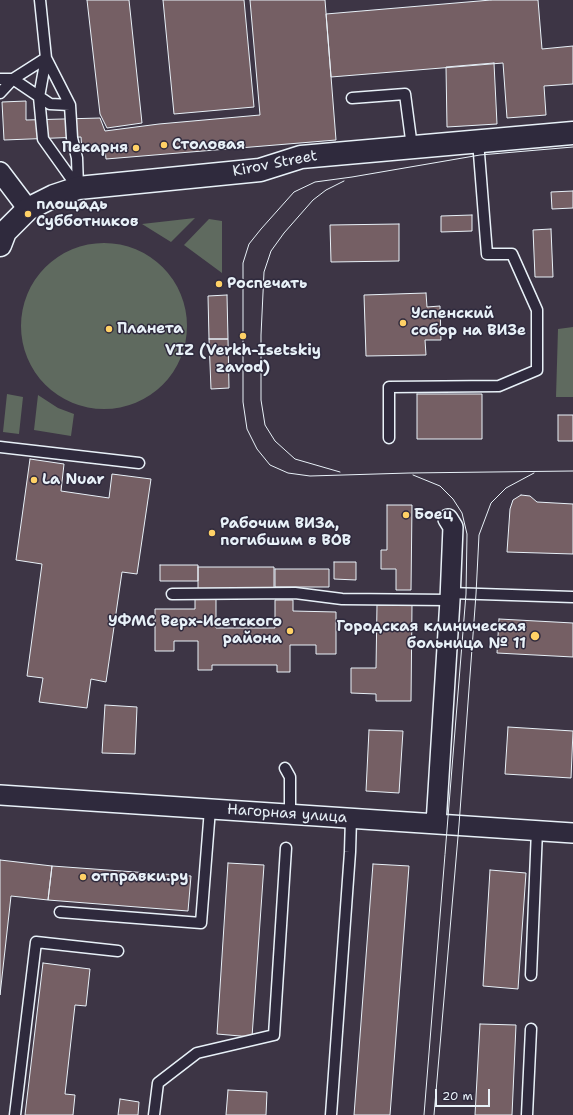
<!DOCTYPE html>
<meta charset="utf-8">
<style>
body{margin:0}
#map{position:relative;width:573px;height:1115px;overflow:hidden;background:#3d3545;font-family:"Shantell Sans",sans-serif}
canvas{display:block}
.scale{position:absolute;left:435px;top:1089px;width:55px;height:18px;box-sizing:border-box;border:2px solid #e8f1f8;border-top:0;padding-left:5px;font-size:12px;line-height:14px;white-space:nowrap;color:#e8f1f8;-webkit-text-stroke:3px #2f2a3d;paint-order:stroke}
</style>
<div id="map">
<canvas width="573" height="1115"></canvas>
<div class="scale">20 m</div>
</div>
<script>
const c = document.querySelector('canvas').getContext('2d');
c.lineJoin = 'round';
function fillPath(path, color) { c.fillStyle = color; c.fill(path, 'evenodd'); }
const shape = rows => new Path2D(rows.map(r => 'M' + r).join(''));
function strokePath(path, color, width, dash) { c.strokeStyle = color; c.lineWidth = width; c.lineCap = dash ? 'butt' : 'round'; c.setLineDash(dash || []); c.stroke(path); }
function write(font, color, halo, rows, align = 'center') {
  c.font = font + ' "Shantell Sans",sans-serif'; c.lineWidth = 3; c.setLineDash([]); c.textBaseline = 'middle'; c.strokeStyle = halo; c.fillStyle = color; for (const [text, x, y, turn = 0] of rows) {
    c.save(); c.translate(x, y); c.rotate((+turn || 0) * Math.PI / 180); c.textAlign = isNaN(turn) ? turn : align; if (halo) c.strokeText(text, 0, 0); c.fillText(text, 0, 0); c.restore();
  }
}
fillPath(shape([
 [195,218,171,242,142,224],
 [209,219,222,221,222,273,184,245],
 '21 326a83 83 0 1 1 166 0a83 83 0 1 1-166 0Z',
 [573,327,573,397,556,397,558,329],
 [7,394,23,397,19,434,3,432],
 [38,395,58,408,74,414,71,436,34,430]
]), '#5f6a5f');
const building = shape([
 [87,0,129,0,142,123,107,128,100,114,87,0],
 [163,0,244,0,254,107,174,114,163,0],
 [250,0,325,0,336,140,106,159,105,149,82,150,81,137,4,140,2,102,26,101,26,120,100,118,105,131,159,124,260,115,250,0],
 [491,0,538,0,542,49,573,46,573,84,544,86,546,115,507,118,503,63,331,77,326,14,491,0],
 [494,63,497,124,447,127,446,67,494,63],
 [573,191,573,208,552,209,551,192,573,191],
 [472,215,472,231,441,232,441,216,472,215],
 [399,224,399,261,331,262,330,225,399,224],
 [551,229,553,277,535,277,533,230,551,229],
 [426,293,427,307,440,306,441,340,425,340,426,355,366,356,364,295,426,293],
 [227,295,228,339,209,339,208,296,227,295],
 [209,339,228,339,229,388,211,389,209,339],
 [417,394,482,394,482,439,417,439,417,394],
 [558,415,573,415,573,441,558,441,558,415],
 [30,459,64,464,61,491,109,498,112,474,151,479,137,574,122,572,106,682,91,679,87,708,39,702,43,678,27,676,42,564,16,560,30,459],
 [521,495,530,496,537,502,573,504,573,554,507,552,510,509,513,500,521,495],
 [387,505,412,505,411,590,396,590,396,569,381,569,381,550,387,550,387,505],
 [334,562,356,562,356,580,334,579,334,562],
 [160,565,198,565,198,581,160,581,160,565],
 [198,567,274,567,274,589,198,589,198,567],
 [275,569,329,569,329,587,275,587,275,569],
 [195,598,216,599,216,628,275,628,275,600,293,600,293,611,336,612,336,654,316,654,316,645,290,645,290,672,277,672,277,665,212,665,212,670,198,670,198,641,174,641,174,651,155,651,155,609,195,609,195,598],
 [377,605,412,605,411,701,376,701,376,694,351,693,351,668,376,668,377,605],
 [499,619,573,623,573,657,497,653,499,619],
 [105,705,137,707,135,754,102,753,105,705],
 [508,727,573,731,571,778,505,774,508,727],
 [369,730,403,731,399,793,366,791,369,730],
 [0,860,52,866,48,900,11,896,0,995,0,860],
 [228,863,264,865,252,1037,217,1034,228,863],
 [373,864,409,866,390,1115,354,1115,373,864],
 [52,866,191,876,188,911,48,900,52,866],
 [490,870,526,873,518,989,483,986,490,870],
 [43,963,90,969,86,1006,75,1005,65,1094,75,1095,73,1115,25,1115,43,963],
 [480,1024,516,1025,512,1115,475,1115,480,1024],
 [228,1090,267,1092,266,1115,226,1115,228,1090],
 [120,1099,139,1102,138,1115,118,1115,120,1099]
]);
fillPath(building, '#755f64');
strokePath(building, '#e8f1f8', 1);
const lane = shape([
 [40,0,46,58,39,97,43,139,78,188],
 [46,58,70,105,72,138,77,158,78,188],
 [0,79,13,79,46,58],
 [0,93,13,79,50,104,70,105],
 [352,98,405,94,412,147],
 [389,438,389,387,499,386,537,370,537,310,512,254,487,254,478,141],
 [0,447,139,463],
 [450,593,573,597],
 [172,594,295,593,342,599,450,600],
 [285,768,290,777,290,814],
 [60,912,201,923,210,809],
 [531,975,537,830],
 [15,1115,36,942,118,951],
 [154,1115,158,1083,197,1053,274,1035,286,848],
 [331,1115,350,852,351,818],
 [527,1115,531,1029]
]);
const street = shape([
 [0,172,28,209],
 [0,795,573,833],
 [436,824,450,600,453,527,448,519]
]);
const secondary = shape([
 [0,245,5,232,28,209,54,196,78,188,260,170,301,157,573,133]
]);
strokePath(lane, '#e8f1f8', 13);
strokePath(street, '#e8f1f8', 22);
strokePath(secondary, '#e8f1f8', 25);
strokePath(lane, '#2f2a3d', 10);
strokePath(street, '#2f2a3d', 19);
strokePath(secondary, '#2f2a3d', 22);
strokePath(shape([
 [573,147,480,155,352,177,315,182,294,192,261,229,249,244,243,263,243,402,247,429,257,449,270,465,288,473,310,476,409,473,573,471],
 [340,472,295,459,275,441,265,425,261,400,261,335,264,272,271,251,284,233,313,200,326,190,344,181],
 [413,475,440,486,453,499,462,513,467,534,466,594,424,1115],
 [434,1115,459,825,476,594,479,535,491,503,506,488,534,473]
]), '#e8f1f8', 1);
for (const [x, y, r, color] of [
 [164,145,4,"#ffd166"],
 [136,148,4,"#ffd166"],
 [28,214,4,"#ffd166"],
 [219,284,4,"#ffd166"],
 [403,323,4,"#ffd166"],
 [109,329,4,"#ffd166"],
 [243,336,4,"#ffd166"],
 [34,480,4,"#ffd166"],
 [406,515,4,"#ffd166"],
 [212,533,4,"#ffd166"],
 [290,631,4,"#ffd166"],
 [535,636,5,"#ffd166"],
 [83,877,4,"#ffd166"]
]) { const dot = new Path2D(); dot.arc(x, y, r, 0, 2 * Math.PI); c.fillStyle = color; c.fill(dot); strokePath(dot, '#2f2a3d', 1.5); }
write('bold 15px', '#e8f1f8', '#2f2a3d', [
 ["Столовая",172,145],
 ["Пекарня",128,148,"right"],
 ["площадь",36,205],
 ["Субботников",36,222],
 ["Роспечать",227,284],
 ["Успенский",411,314],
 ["собор на ВИЗе",411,331],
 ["Планета",117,329],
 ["VIZ (Verkh-Isetskiy",243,351,"center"],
 ["zavod)",243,368,"center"],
 ["La Nuar",42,480],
 ["Боец",414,515],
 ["Рабочим ВИЗа,",220,524],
 ["погибшим в ВОВ",220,541],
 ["УФМС Верх-Исетского",282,622,"right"],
 ["района",282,639,"right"],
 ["Городская клиническая",526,627,"right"],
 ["больница № 11",526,644,"right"],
 ["отправки.ру",91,877]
], 'left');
write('15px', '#e8f1f8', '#2f2a3d', [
 ["Kirov Street",275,164,-11],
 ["Нагорная улица",287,814,4]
]);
</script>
